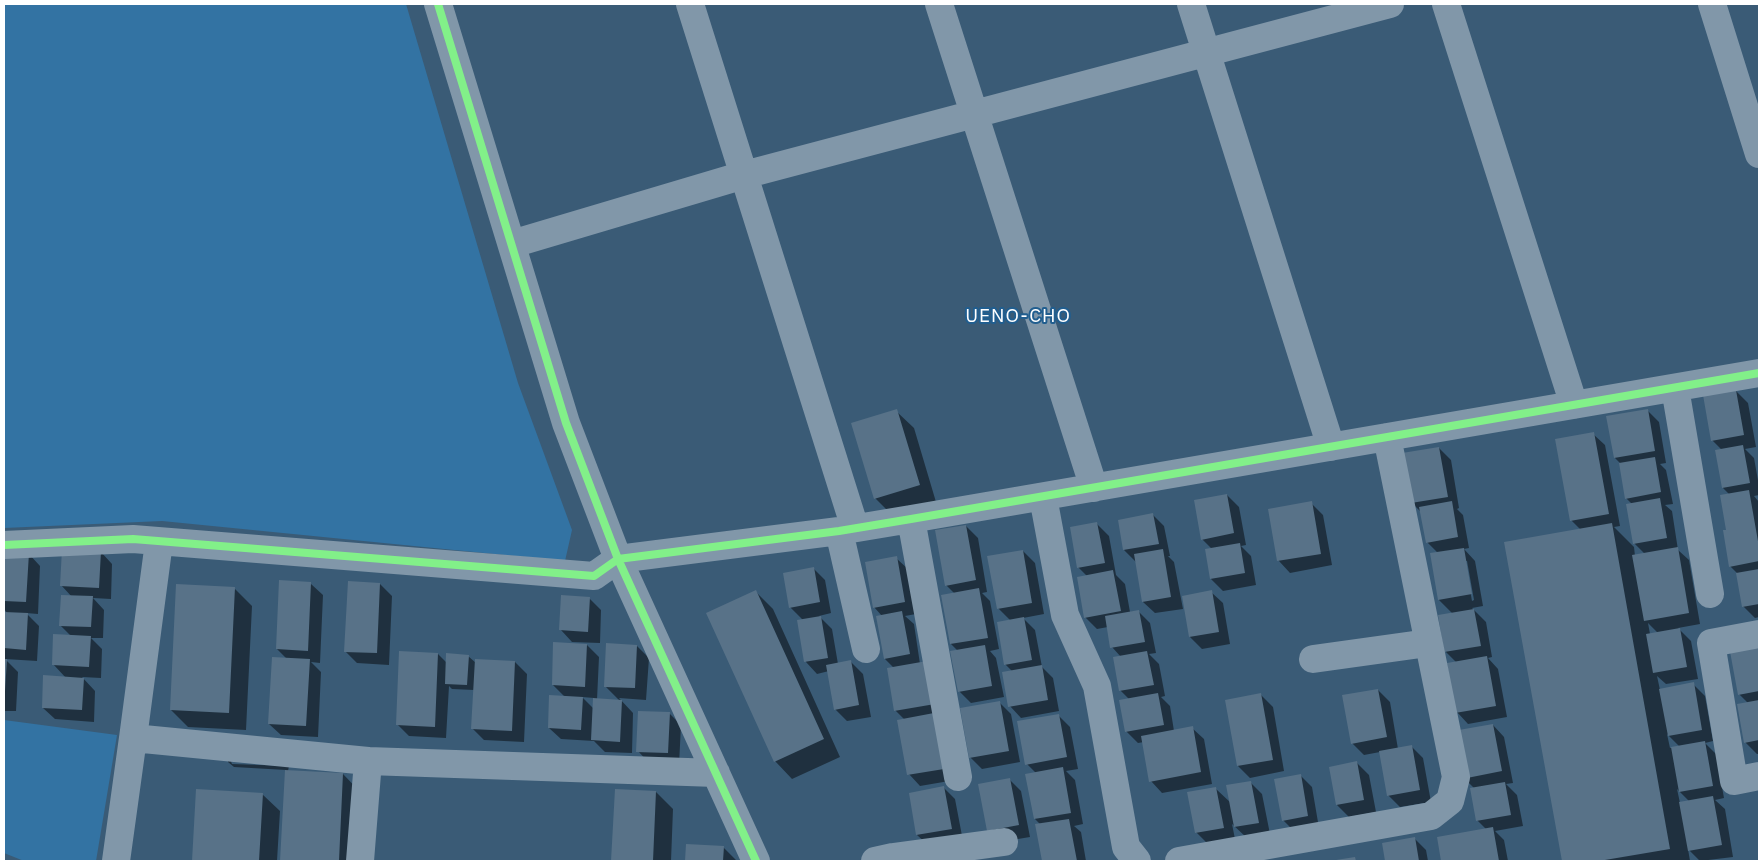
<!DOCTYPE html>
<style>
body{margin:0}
#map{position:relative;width:1763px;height:865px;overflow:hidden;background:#3a5b76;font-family:"IBM Plex Sans",sans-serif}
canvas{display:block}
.frame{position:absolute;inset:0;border:5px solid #fff;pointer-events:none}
</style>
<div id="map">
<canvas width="1763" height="865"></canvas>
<div class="frame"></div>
</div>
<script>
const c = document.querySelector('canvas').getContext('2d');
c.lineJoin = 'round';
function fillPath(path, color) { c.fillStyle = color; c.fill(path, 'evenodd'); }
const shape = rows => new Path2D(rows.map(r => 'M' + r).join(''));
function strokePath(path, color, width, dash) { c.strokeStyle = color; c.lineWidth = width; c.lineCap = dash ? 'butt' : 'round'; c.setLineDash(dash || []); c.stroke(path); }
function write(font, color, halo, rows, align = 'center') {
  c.font = font + ' "IBM Plex Sans",sans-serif'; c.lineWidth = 4; c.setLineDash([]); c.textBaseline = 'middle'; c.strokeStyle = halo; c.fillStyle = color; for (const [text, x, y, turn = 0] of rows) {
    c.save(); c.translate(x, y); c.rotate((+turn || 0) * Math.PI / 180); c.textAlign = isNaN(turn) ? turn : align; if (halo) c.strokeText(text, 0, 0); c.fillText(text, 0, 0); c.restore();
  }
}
fillPath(shape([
 [4,4,406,4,518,383,572,530,565,561,162,521,4,528],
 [4,720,117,735,96,861,24,861,4,853]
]), '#3373a3');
fillPath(shape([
 [1736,391,1748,403,1756,447,1745,449,1754,458,1759,486,1759,495,1754,496,1759,502,1759,617,1755,618,1743,606,1737,573,1730,566,1728,531,1730,495,1723,488,1716,451,1722,450,1712,440],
 [1647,410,1659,422,1666,463,1660,464,1666,470,1673,504,1665,505,1672,511,1678,550,1689,560,1700,624,1678,628,1691,641,1698,679,1666,684,1657,676,1660,690,1693,684,1705,696,1713,741,1705,743,1716,754,1724,798,1715,800,1725,809,1733,857,1700,861,1688,849,1690,861,1563,861,1506,543,1581,530,1571,520,1593,434,1605,445,1620,526,1614,527,1634,547,1635,556,1645,554,1634,543,1632,504,1626,498,1621,464,1615,458,1608,417],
 [1648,623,1658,633,1650,634],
 [1667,734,1680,747,1670,748],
 [1677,789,1690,802,1680,803],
 [896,411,914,428,936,502,892,515,875,498],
 [1439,448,1451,460,1459,508,1457,509,1463,515,1469,548,1464,549,1475,561,1483,606,1472,608,1486,622,1492,657,1488,658,1498,669,1507,717,1468,724,1457,712,1456,662,1446,652,1453,614,1439,600,1438,553,1427,542,1421,512,1412,503],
 [1465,561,1467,561,1474,600,1472,601],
 [1227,495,1239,507,1246,545,1241,546,1251,556,1256,585,1223,591,1211,579,1212,549,1202,539],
 [1311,503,1323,515,1332,565,1290,573,1279,561,1270,510],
 [1153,515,1164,526,1170,556,1168,556,1174,562,1183,609,1155,613,1143,602,1136,562,1124,550],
 [1097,524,1109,536,1116,575,1125,584,1130,612,1138,611,1150,623,1156,653,1149,654,1159,664,1165,696,1161,697,1170,706,1174,731,1192,728,1204,739,1212,784,1162,793,1151,781,1144,742,1138,743,1126,731,1129,699,1120,690,1121,657,1112,647,1108,627,1097,629,1085,617,1087,576,1078,567],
 [966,526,978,538,987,592,982,593,990,601,999,649,990,651,996,658,1004,697,971,703,959,691,958,651,951,644,954,593,946,585],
 [1023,551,1035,563,1044,614,1023,618,1035,630,1042,667,1053,678,1059,711,1021,718,1010,706,1012,671,1005,664,1011,621,998,608],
 [101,552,112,564,111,599,93,598,104,610,103,638,91,638,102,649,101,678,82,677,95,691,94,722,55,719,43,708,66,678,53,664,71,636,60,625,72,597,61,585],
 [4,553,29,554,40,566,38,614,26,613,39,626,37,661,5,659,18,672,16,711,4,711,4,613,8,614,4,609],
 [896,558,908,569,916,614,905,616,914,624,920,664,955,780,920,786,909,774,905,720,895,710,894,668,885,659,882,616,874,607],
 [813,568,825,580,831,613,819,616,832,629,838,664,851,662,863,674,871,717,847,721,835,709,829,671,817,674,806,662,803,620,790,607],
 [311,584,323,595,320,663,311,662,321,672,318,737,281,735,269,724,287,659,277,649],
 [380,584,392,596,389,665,357,663,345,651],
 [235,589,252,606,246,730,188,727,171,710],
 [756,592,773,609,840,757,792,779,775,761],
 [1211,592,1223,603,1230,644,1202,649,1190,637,1183,597],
 [589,598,601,610,600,643,572,642,561,630],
 [1759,642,1759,754,1757,754,1745,742,1748,703,1739,694],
 [587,645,599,657,597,700,620,701,605,686,637,646,649,658,646,700,619,698,633,713,632,753,605,752,594,741,561,739,549,728,565,697,553,685],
 [582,697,594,698,594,709],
 [438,654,447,663,468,656,476,663,515,662,527,674,524,742,484,740,472,728,474,690,452,689,449,686,446,738,409,736,397,724],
 [1378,690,1390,702,1398,749,1412,747,1423,758,1431,802,1400,807,1388,795,1380,752,1364,755,1352,743],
 [1261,695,1273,707,1284,771,1250,778,1238,766,1227,701],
 [999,702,1011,714,1020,762,982,769,970,757],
 [669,713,681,725,679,765,649,763,638,751],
 [1058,715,1070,727,1078,769,1066,771,1075,780,1083,824,1074,826,1081,832,1086,861,1043,861,1037,825,1041,825,1035,819,1036,773,1027,764],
 [1493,725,1504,737,1513,783,1506,784,1517,795,1523,826,1495,831,1504,840,1508,861,1443,861,1438,838,1486,829,1477,820,1474,788,1464,778],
 [228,754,232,764,289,766,288,771,343,774,365,797,362,861,282,861,286,770,234,767,228,762],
 [1357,763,1369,775,1376,812,1349,817,1337,805],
 [1300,775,1312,787,1319,828,1295,832,1283,820],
 [1009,779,1021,791,1030,837,1000,842,988,830],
 [1251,783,1262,794,1270,834,1247,838,1232,824,1235,839,1208,844,1196,832,1216,789,1231,803],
 [944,788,955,799,963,841,929,846,917,835],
 [616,790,656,792,673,809,671,861,613,861],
 [197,791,262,794,280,811,277,861,193,861],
 [1414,838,1426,850,1428,861,1386,861,1383,844],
 [687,845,723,847,737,861,686,861]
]), '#0007');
fillPath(shape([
 [1736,390,1744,435,1711,441,1703,395],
 [897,409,920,485,874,499,851,423],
 [1648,409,1655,451,1614,458,1606,416],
 [1594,432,1609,514,1570,521,1555,439],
 [1743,445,1750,483,1722,488,1715,450],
 [1439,447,1448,497,1411,503,1402,453],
 [1655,457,1661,492,1625,499,1619,463],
 [1749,490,1759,547,1759,561,1729,567,1723,530,1726,530,1720,495],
 [1227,494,1234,533,1201,540,1194,500],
 [1660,498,1667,538,1633,544,1626,504],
 [1312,501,1321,554,1277,561,1268,509],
 [1452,501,1458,537,1426,543,1419,507],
 [1153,513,1159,544,1123,550,1118,520],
 [1097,522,1105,563,1077,568,1070,527],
 [1612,523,1670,849,1599,861,1562,861,1504,542],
 [966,525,976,580,945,586,935,530],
 [1240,543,1245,573,1210,579,1205,549],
 [1678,547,1689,613,1644,621,1632,555],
 [1464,548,1472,594,1438,600,1430,553],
 [62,549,101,551,99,588,60,586],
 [1163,549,1171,597,1142,602,1134,554],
 [1023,550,1032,603,997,609,987,556],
 [4,551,29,553,26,602,4,601],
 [897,556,905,602,873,608,865,562],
 [814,567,820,602,789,608,783,573],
 [1759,569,1759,604,1742,607,1736,573],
 [1113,570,1121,611,1084,618,1077,577],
 [279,580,311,582,308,651,276,649],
 [348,581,380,583,377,653,344,652],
 [176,584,235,587,229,713,170,710],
 [979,588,988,638,950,644,941,595],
 [756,590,824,739,774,762,706,613],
 [1212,590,1219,632,1189,637,1182,596],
 [61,595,93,596,91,627,59,626],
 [561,595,590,597,588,632,559,630],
 [1474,609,1481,646,1444,652,1438,615],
 [1139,610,1145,642,1110,648,1105,616],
 [902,611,910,654,884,659,876,616],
 [4,612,28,613,26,650,4,648],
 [821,616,828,658,804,662,797,620],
 [1024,617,1032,660,1004,665,997,622],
 [1680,628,1687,667,1653,673,1646,634],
 [53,634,91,636,89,667,52,665],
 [1759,641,1759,691,1738,695,1729,646],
 [553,642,587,644,585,687,552,685],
 [606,643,637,645,635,688,604,687],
 [985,645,992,686,958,692,950,651],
 [399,651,438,653,435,727,396,725],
 [1147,651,1154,685,1119,691,1113,657],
 [446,653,469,655,467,685,445,684],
 [1487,656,1496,706,1455,713,1447,663],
 [272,657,310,659,306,726,268,724],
 [4,659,7,659,5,691,4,691],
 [475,659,515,661,512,731,471,729],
 [851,660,859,705,834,710,826,665],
 [927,661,935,704,894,711,887,668],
 [1042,665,1048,700,1008,707,1002,672],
 [43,675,84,678,82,710,42,708],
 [1694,682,1702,730,1668,736,1659,689],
 [1378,689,1387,737,1351,744,1342,695],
 [1158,693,1164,725,1125,732,1119,700],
 [1261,693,1273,760,1237,766,1225,700],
 [549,695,583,697,581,730,548,728],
 [593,698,622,700,620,742,591,740],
 [1759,700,1759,740,1744,743,1737,704],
 [1000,701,1009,751,969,758,960,708],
 [638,711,670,712,668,753,636,752],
 [934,713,944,769,907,775,897,720],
 [1059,714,1067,757,1025,765,1017,721],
 [1493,724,1502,771,1462,779,1453,731],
 [1193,726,1201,772,1149,782,1141,736],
 [1705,741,1713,786,1679,792,1671,747],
 [1412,745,1420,790,1387,796,1379,751],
 [1357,761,1364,800,1336,805,1329,767],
 [1063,767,1071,813,1034,819,1025,774],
 [285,770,343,773,339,861,280,861],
 [1301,774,1308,816,1282,821,1274,779],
 [1010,778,1019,825,987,831,978,784],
 [1251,781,1259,823,1234,827,1226,785],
 [1505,782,1511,815,1476,821,1470,788],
 [944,786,952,829,916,835,909,793],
 [1216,787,1224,828,1195,833,1187,792],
 [196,789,263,793,259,861,192,861],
 [615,789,656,791,653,861,611,861],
 [1713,796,1722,845,1688,851,1679,802],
 [1069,819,1077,861,1042,861,1035,824],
 [1493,827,1499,861,1441,861,1437,837],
 [1415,837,1419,861,1385,861,1382,843],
 [686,844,724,846,723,861,685,861],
 [1355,857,1356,861,1336,861,1336,860]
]), '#587288');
strokePath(shape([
 [438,4,566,423,618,559,756,861],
 [690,4,855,528],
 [939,4,1094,488],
 [1191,4,1331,447],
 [1446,4,1574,405],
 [1712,4,1759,154],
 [512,244,744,175,1390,4],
 [1675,388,1710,594],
 [1043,497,1065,615,1097,686,1126,847,1137,861],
 [911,519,958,777],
 [839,531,866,649],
 [159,542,133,738,368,761,360,861],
 [4,545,133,539,594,576,618,559,839,531,911,519,1759,373],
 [1759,634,1711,643,1734,781,1759,776],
 [1313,659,1428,643],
 [368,761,716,773],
 [116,861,133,738],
 [875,861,893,857,1004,842],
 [1179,861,1431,816,1450,801,1456,777,1387,437]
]), '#8197a9', 28);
strokePath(shape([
 [438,4,566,423,618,559,756,861],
 [4,545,133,539,594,576,618,559,839,531,911,519,1759,373]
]), '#82f089', 8);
c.letterSpacing = '1px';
write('19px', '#fff', '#215e8f', [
 ["UENO-CHO",1018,317]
]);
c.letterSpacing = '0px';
</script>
